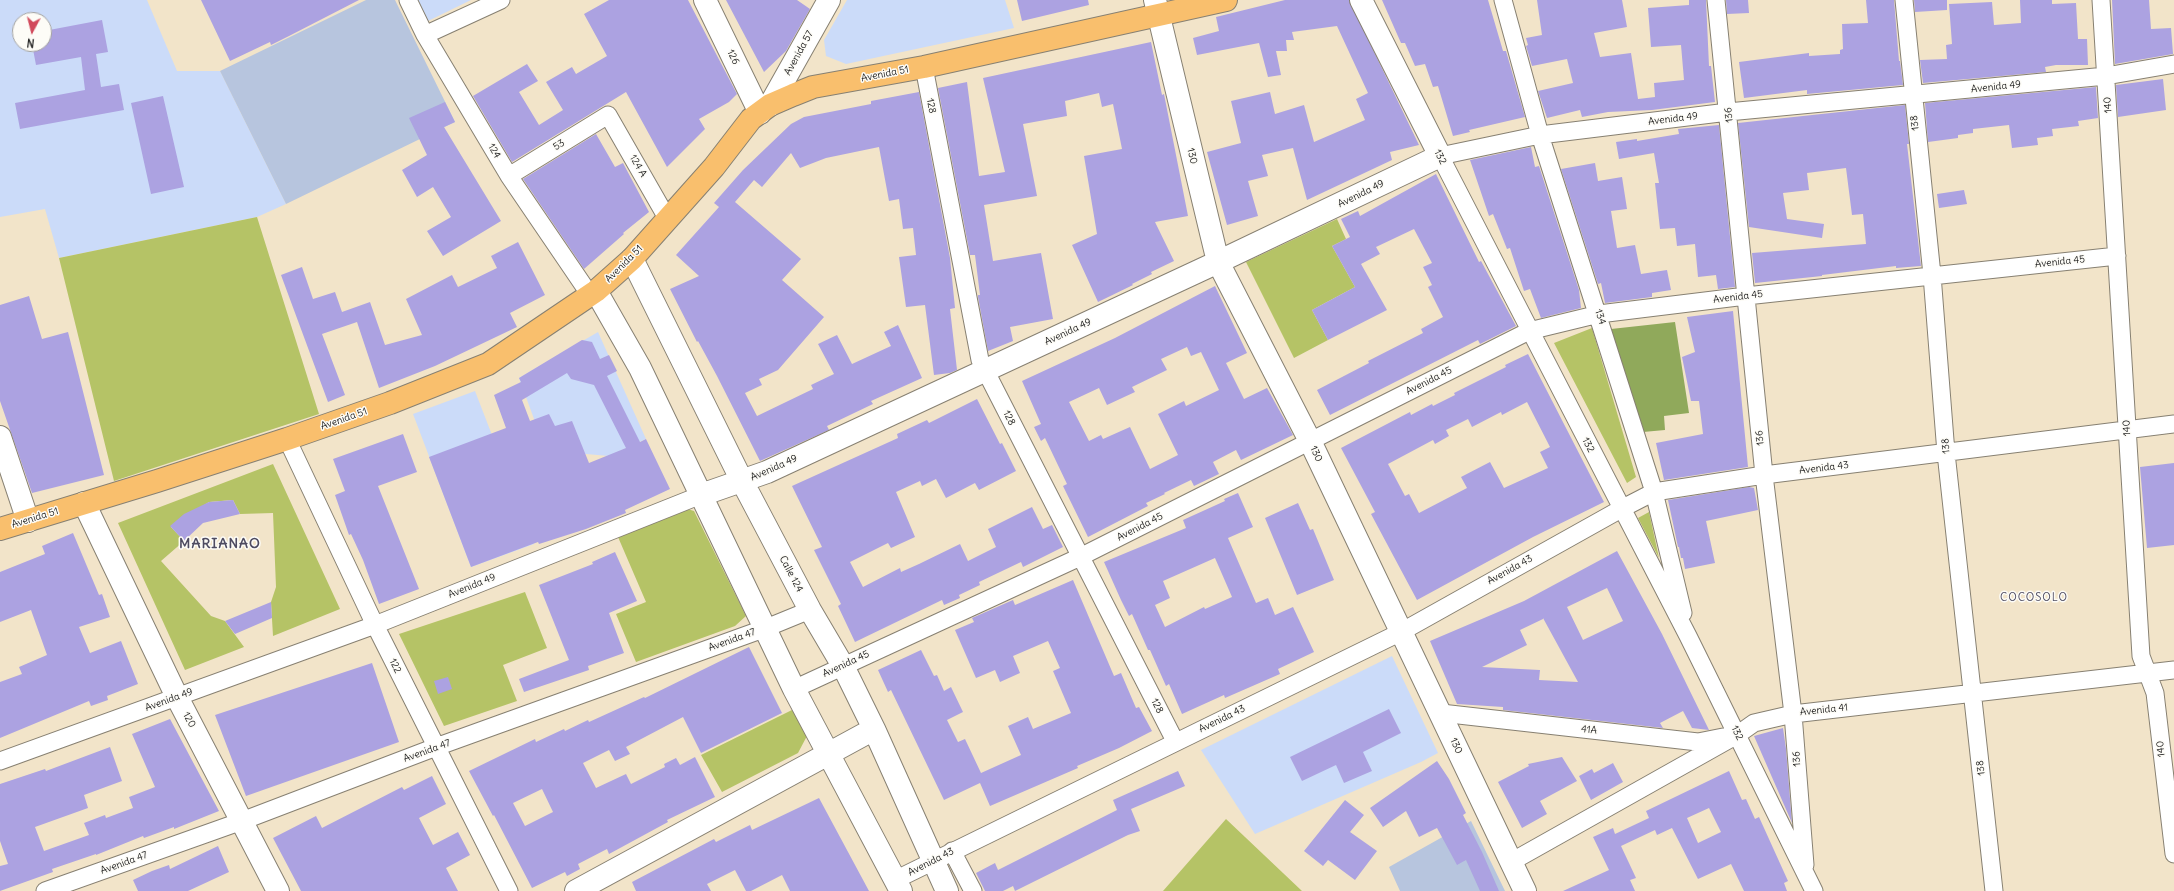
<!DOCTYPE html>
<style>
body{margin:0}
#map{position:relative;width:2174px;height:891px;overflow:hidden;background:#f2e4c9;font-family:Delius,sans-serif}
canvas{display:block}
.north{position:absolute;left:12px;top:12px;width:40px;height:40px;box-sizing:border-box;background:#fdfcf7;border:1px solid #a3a29f;border-radius:50%;rotate:187deg;font-size:11px;font-weight:700;line-height:16px;text-align:center;color:#1c1c1c}
.north::after{content:'';display:block;margin:auto;width:14px;height:18px;background:#d1495b;clip-path:polygon(50% 0,100% 100%,50% 72%,0 100%)}
</style>
<div id="map">
<canvas width="2174" height="891"></canvas>
<div class="north">N</div>
</div>
<script>
const c = document.querySelector('canvas').getContext('2d');
c.lineJoin = 'round';
function fillPath(path, color) { c.fillStyle = color; c.fill(path, 'evenodd'); }
const shape = rows => new Path2D(rows.map(r => 'M' + r).join(''));
function strokePath(path, color, width, dash) { c.strokeStyle = color; c.lineWidth = width; c.lineCap = dash ? 'butt' : 'round'; c.setLineDash(dash || []); c.stroke(path); }
function write(font, color, halo, rows, align = 'center') {
  c.font = font + ' Delius,sans-serif'; c.lineWidth = 3; c.setLineDash([]); c.textBaseline = 'middle'; c.strokeStyle = halo; c.fillStyle = color; for (const [text, x, y, turn = 0] of rows) {
    c.save(); c.translate(x, y); c.rotate((+turn || 0) * Math.PI / 180); c.textAlign = isNaN(turn) ? turn : align; if (halo) c.strokeText(text, 0, 0); c.fillText(text, 0, 0); c.restore();
  }
}
fillPath(shape([
 [0,0,147,0,177,71,220,71,286,204,257,217,59,258,45,209,0,217],
 [20,20,44,20,44,44,20,44],
 [416,0,471,0,426,22],
 [847,0,1005,0,1014,28,846,64,826,56,824,40],
 [598,332,646,439,609,456,586,454,552,468,519,378],
 [475,391,534,544,471,567,413,414],
 [1392,656,1438,753,1421,762,1255,834,1201,750]
]), '#cbdbf9');
fillPath(shape([
 [366,0,395,0,455,122,286,204,220,71],
 [1471,821,1505,891,1400,891,1389,867]
]), '#b7c5de');
fillPath(shape([
 [257,217,319,414,114,481,59,258],
 [1337,219,1346,239,1332,246,1355,287,1312,310,1328,340,1294,358,1246,262],
 [1592,328,1636,477,1627,483,1554,343],
 [273,464,340,609,273,636,271,602,276,587,273,513,240,514,233,500,209,502,171,527,184,541,161,561,211,616,225,621,244,647,185,670,118,523],
 [684,508,694,511,746,616,735,626,636,662,616,614,646,602,618,537],
 [1649,512,1659,558,1638,518],
 [525,592,547,648,503,665,517,701,444,726,399,634],
 [796,708,808,734,798,753,722,792,701,755],
 [1226,819,1302,891,1163,891]
]), '#b5c366');
fillPath(shape([
 [1675,322,1689,413,1664,416,1665,430,1643,432,1611,329]
]), '#90a95b');
fillPath(shape([
 [201,0,359,0,289,36,271,45,270,42,230,61],
 [609,0,688,0,737,94,729,102,699,119,705,129,667,167,626,92,512,162,473,96,527,64,538,81,519,92,539,125,563,110,546,82,572,67,576,74,607,56,584,14],
 [726,0,797,0,810,9,786,51,764,72],
 [1017,0,1088,0,1089,5,1022,21],
 [1285,0,1349,0,1419,145,1390,152,1392,160,1307,200,1293,148,1262,155,1268,176,1248,181,1258,216,1227,225,1207,152,1241,143,1231,101,1270,92,1275,114,1304,105,1314,142,1365,120,1356,99,1368,93,1337,26,1292,32,1294,40,1286,40,1287,51,1276,51,1281,75,1268,77,1259,43,1197,55,1193,38,1219,31,1216,17],
 [1382,0,1488,0,1503,51,1506,51,1525,117,1469,130,1470,132,1453,136,1438,86,1433,87,1425,64,1415,66,1405,43,1401,43],
 [1537,0,1622,0,1627,27,1594,33,1600,57,1631,53,1638,99,1655,97,1654,83,1684,80,1681,45,1651,47,1648,8,1689,5,1689,0,1706,0,1709,66,1711,66,1715,102,1652,110,1608,112,1582,117,1580,110,1547,118,1538,91,1573,83,1567,59,1532,66,1526,46,1528,45,1526,38,1542,35],
 [1726,0,1748,0,1749,13,1727,14],
 [1866,0,1894,0,1899,61,1900,61,1903,85,1807,94,1807,90,1744,98,1739,62,1809,53,1809,56,1840,54,1840,50,1843,49,1842,24,1868,23],
 [1914,0,1947,0,1947,10,1915,12],
 [2020,0,2052,0,2052,4,2076,3,2078,39,2087,39,2088,65,2056,65,2045,67,2046,72,1923,83,1920,60,1947,59,1946,45,1952,44,1949,4,1992,2,1994,25,2021,23],
 [2112,0,2149,0,2151,29,2171,28,2173,54,2115,64],
 [102,20,108,52,96,54,101,87,119,84,124,110,20,129,15,103,85,90,81,57,36,65,32,44,44,44,44,31],
 [1151,42,1162,95,1164,94,1188,216,1155,222,1174,261,1151,272,1152,274,1132,284,1133,285,1098,302,1072,245,1097,234,1084,156,1122,149,1113,104,1102,107,1099,93,1065,101,1067,116,1023,124,1037,196,984,205,993,261,1041,253,1053,319,1010,327,1013,341,988,351,978,297,978,295,980,295,975,255,970,255,938,88,967,82,979,176,1005,172,983,78],
 [2163,79,2166,110,2118,117,2116,85],
 [2096,87,2098,118,2078,121,2079,126,2052,129,2053,136,2037,138,2038,145,2012,148,2009,125,1973,129,1973,133,1958,135,1958,138,1928,142,1925,103],
 [919,92,950,258,955,308,950,309,957,370,950,373,934,375,925,305,906,307,899,257,916,255,913,228,903,229,899,199,889,201,879,147,826,158,800,168,791,153,762,187,754,180,735,202,801,259,782,280,824,317,778,370,759,379,762,385,745,393,757,416,813,389,811,385,834,374,818,344,837,335,852,364,891,346,884,332,898,325,922,378,871,401,873,404,827,426,829,430,760,461,717,376,698,341,697,342,670,289,699,276,676,255,719,207,714,203,743,170,791,124,804,117,871,104,871,101],
 [163,96,184,187,151,194,131,103],
 [445,102,455,122,444,127,501,221,443,256,427,231,451,217,433,187,417,197,402,170,427,155,409,118],
 [1905,105,1909,144,1907,144,1921,266,1896,268,1896,266,1822,275,1822,276,1755,283,1752,253,1866,244,1863,214,1852,215,1846,168,1807,173,1809,190,1783,193,1787,219,1824,224,1822,238,1749,227,1738,123],
 [1719,125,1735,287,1718,289,1716,275,1698,277,1695,244,1677,246,1675,228,1660,229,1655,183,1659,183,1654,153,1619,159,1616,142,1637,139,1637,141,1679,134,1678,129],
 [596,134,615,167,623,163,649,212,623,233,624,234,584,269,523,179],
 [1531,147,1535,167,1539,166,1579,290,1581,308,1541,318,1530,289,1524,291,1510,248,1507,249,1493,214,1489,216,1470,160],
 [1595,163,1598,181,1622,177,1627,209,1611,211,1617,248,1635,245,1641,274,1667,270,1671,290,1652,293,1652,297,1605,303,1601,283,1598,284,1561,169],
 [1436,174,1479,262,1481,261,1516,326,1480,344,1478,340,1330,415,1317,390,1369,363,1368,361,1423,333,1421,329,1443,317,1428,287,1432,285,1423,267,1432,263,1414,229,1376,247,1380,254,1361,264,1387,310,1328,340,1312,310,1355,287,1332,246,1350,237,1341,219,1358,211,1360,216],
 [1964,190,1967,204,1939,208,1937,194],
 [518,242,545,295,510,313,517,327,435,366,379,388,357,322,322,334,345,395,328,402,281,275,302,267,313,299,335,292,342,312,370,302,385,345,422,335,406,299,452,275,458,287,497,268,491,256],
 [1215,286,1247,353,1226,363,1244,399,1267,388,1293,435,1241,460,1236,450,1213,462,1219,474,1194,486,1191,480,1164,493,1165,494,1146,503,1148,506,1088,537,1063,486,1067,484,1045,438,1041,441,1034,427,1041,424,1022,381,1115,338],
 [1187,347,1191,356,1201,352,1219,390,1186,406,1184,401,1158,414,1178,455,1150,469,1130,427,1103,439,1101,435,1089,441,1069,402,1099,388,1107,405,1135,392,1132,387,1167,370,1161,359],
 [29,296,42,339,68,332,104,475,32,493,0,401,0,305],
 [1733,311,1748,467,1664,480,1656,443,1703,434,1699,401,1691,401,1682,357,1695,352,1687,317],
 [582,340,592,342,600,359,609,355,617,371,607,376,640,442,646,439,670,489,625,510,626,513,586,529,539,544,538,542,471,567,429,457,506,428,494,395,521,382,519,378],
 [567,373,571,379,594,385,626,448,589,463,572,421,555,426,549,414,530,421,522,400],
 [1528,354,1604,502,1533,537,1417,600,1371,514,1375,512,1341,448,1410,412,1411,415,1432,404,1433,406,1455,395,1454,393,1506,367,1505,365],
 [1527,402,1550,447,1540,452,1548,468,1504,488,1490,462,1461,477,1467,488,1419,513,1409,494,1405,496,1388,464,1433,440,1435,444,1449,436,1446,430,1468,419,1472,427,1501,412,1502,415],
 [977,399,1000,444,1002,443,1016,471,979,490,975,483,946,498,936,479,922,486,920,481,896,492,915,537,891,548,888,543,850,562,863,587,900,568,901,572,919,564,960,544,968,561,996,547,988,529,1032,507,1043,529,1052,525,1063,547,1023,567,1021,562,979,582,980,585,959,595,960,598,944,605,942,600,855,642,838,606,841,604,814,550,822,547,792,486,898,438,897,434,927,420,929,423],
 [403,434,417,472,378,486,419,589,379,604,363,560,351,534,349,535,335,495,345,491,333,459],
 [2174,463,2174,545,2147,548,2140,467],
 [1749,487,1754,488,1758,510,1706,521,1715,563,1685,569,1683,558,1681,558,1679,547,1678,547,1668,500],
 [1238,493,1253,527,1228,538,1256,603,1268,598,1275,615,1293,607,1314,652,1278,669,1280,674,1225,698,1224,695,1182,714,1169,684,1166,686,1150,650,1148,650,1132,614,1129,616,1121,600,1104,562,1186,528,1183,520,1225,501,1224,499],
 [1215,558,1232,597,1205,609,1204,607,1165,627,1155,605,1170,598,1163,581],
 [233,500,240,514,203,523,184,541,170,526,184,514,209,502],
 [1298,503,1310,530,1313,529,1334,580,1297,595,1265,518],
 [73,533,99,595,102,594,110,617,79,627,90,653,121,641,138,684,107,696,108,700,91,706,89,701,0,738,0,682,22,674,19,667,47,655,31,610,0,622,0,572,45,554,42,546],
 [1617,551,1662,634,1709,730,1692,728,1683,711,1660,723,1663,728,1503,710,1503,707,1457,704,1430,641,1524,601],
 [1607,588,1623,621,1583,640,1567,607],
 [1543,618,1578,682,1539,680,1540,670,1482,667,1527,645,1520,630,1543,619],
 [615,552,637,601,609,613,624,653,588,666,589,670,524,692,519,679,569,660,539,585,593,564,592,562],
 [1073,580,1114,676,1121,673,1136,708,1139,707,1152,731,1119,748,1077,766,1078,768,990,806,980,783,944,800,891,690,888,692,878,670,921,650,934,676,937,675,944,691,951,687,963,712,947,720,958,742,965,739,981,773,1021,755,1008,726,1028,717,1033,729,1071,713,1053,671,1060,668,1048,641,1013,656,1020,673,1000,682,995,670,976,678,955,630,974,622,972,618,1013,600,1015,605],
 [271,602,272,618,235,634,225,621],
 [749,647,782,713,701,753,683,717,626,747,630,754,615,761,609,750,583,763,596,788,626,774,631,784,665,767,664,764,676,758,680,765,695,757,715,797,667,820,668,822,609,854,607,849,578,864,580,869,567,876,565,872,532,888,494,815,493,816,469,771,535,739,536,742,564,729,565,731,588,720,589,722,644,697,645,698],
 [542,789,553,812,525,826,513,803],
 [372,663,399,742,246,796,215,715],
 [448,677,452,689,438,694,434,681],
 [1389,709,1401,733,1363,752,1372,771,1344,783,1336,765,1302,781,1290,757],
 [170,719,219,811,174,829,174,827,144,838,143,836,96,855,96,854,52,869,53,872,0,891,0,866,8,864,0,841,0,784,45,769,46,771,110,747,122,781,84,795,88,808,35,827,44,851,89,835,84,823,105,815,106,818,133,808,129,797,155,787,132,734],
 [1783,728,1786,749,1792,823,1754,736],
 [1562,757,1577,781,1540,801,1547,814,1522,828,1498,782,1529,766,1528,764],
 [1437,761,1449,779,1466,813,1463,815,1482,852,1499,891,1480,891,1466,860,1457,865,1437,828,1419,837,1406,811,1383,827,1370,808],
 [1613,763,1623,782,1591,800,1579,776,1592,769,1594,773],
 [1178,771,1185,786,1131,809,1140,831,1128,835,1015,891,1013,886,1003,891,985,891,976,873,995,863,998,870,1117,810,1113,800],
 [1729,771,1742,800,1746,799,1755,819,1759,817,1788,881,1784,883,1787,891,1744,891,1731,864,1698,879,1672,828,1657,835,1655,830,1621,846,1636,878,1630,880,1635,891,1563,891,1609,870,1593,837,1613,828,1615,834,1649,818,1646,811],
 [1709,808,1721,832,1698,843,1687,818],
 [432,776,446,804,419,818,433,845,458,832,470,855,446,868,458,891,301,891,273,838,316,816,322,828,402,787,404,790],
 [819,798,869,891,790,891,782,875,751,891,746,891,735,870,707,884,711,891,636,891,632,882,714,839,716,842,750,825,752,830],
 [1345,800,1364,815,1350,832,1377,851,1355,880,1328,860,1323,866,1304,851],
 [218,846,229,872,188,891,138,891,133,880,152,871,169,865,170,869]
]), '#aca2e1');
const minor = shape([
 [408,0,425,35,509,176,590,295],
 [1503,0,1540,135,1654,492,1683,613],
 [1716,0,1764,475,1793,714,1805,865],
 [1904,0,1932,275,1946,453,1994,891],
 [2101,0,2141,656,2155,693,2174,854],
 [425,35,501,0],
 [924,67,980,360,1175,741],
 [509,176,608,115,667,218],
 [287,439,375,625,509,891],
 [794,689,1080,557,1529,331,1599,314,1746,296,2117,256],
 [1441,713,1698,742,1723,737],
 [0,761,375,625,701,495],
 [952,851,973,891],
 [1511,862,1737,735,1754,723,1793,714,2174,670],
 [895,880,1401,632,1621,509,1654,492,1764,475,2174,424],
 [45,891,242,821,436,747,766,628,810,610],
 [1814,891,1688,636,1440,156,1540,135,1728,112,2106,76,2174,64]
]);
const tertiary = shape([
 [705,0,760,113],
 [1155,0,1218,262,1310,441,1525,891],
 [770,105,829,0],
 [632,259,742,481,810,610,843,666,874,729,947,891],
 [596,291,640,368,794,689,901,891],
 [0,437,28,521],
 [701,495,767,472,1218,262,1440,156,1361,0],
 [84,503,177,697,278,891],
 [576,891,874,729]
]);
const primary = shape([
 [0,529,157,481,287,439,390,403,488,364,596,291,632,259,714,167,751,119,770,105,793,95,813,87,924,67,1226,0]
]);
strokePath(minor, '#878072', 19);
strokePath(tertiary, '#878072', 24);
strokePath(primary, '#878072', 24);
strokePath(minor, '#fff', 17);
strokePath(tertiary, '#fff', 22);
strokePath(primary, '#f9bf6d', 22);
write('10px', '#1c1c1c', '#fdfcf7', [
 ["Avenida 57",799,53,-61],
 ["126",733,57,64],
 ["Avenida 51",885,74,-11],
 ["Avenida 49",1996,87,-6],
 ["140",2108,105,-94],
 ["128",931,106,79],
 ["136",1729,115,-96],
 ["Avenida 49",1673,119,-7],
 ["138",1915,123,-96],
 ["53",559,145,-32],
 ["124",494,151,59],
 ["130",1192,156,76],
 ["132",1440,157,63],
 ["124 A",638,166,60],
 ["Avenida 49",1361,194,-26],
 ["Avenida 45",2060,262,-6],
 ["Avenida 51",624,264,-45],
 ["Avenida 45",1738,297,-7],
 ["134",1600,317,72],
 ["Avenida 49",1068,332,-25],
 ["Avenida 45",1429,381,-27],
 ["128",1009,418,63],
 ["Avenida 51",344,419,-19],
 ["140",2127,428,-93],
 ["136",1760,438,-96],
 ["132",1588,445,63],
 ["138",1946,446,-95],
 ["130",1316,454,65],
 ["Avenida 49",774,468,-24],
 ["Avenida 43",1824,468,-7],
 ["Avenida 51",35,518,-17],
 ["Avenida 45",1140,527,-27],
 ["Avenida 43",1510,570,-29],
 ["Calle 124",791,574,62],
 ["Avenida 49",472,586,-22],
 ["Avenida 47",732,640,-20],
 ["Avenida 45",846,664,-25],
 ["122",395,666,64],
 ["Avenida 49",169,700,-20],
 ["128",1157,706,63],
 ["Avenida 41",1824,710,-6],
 ["Avenida 43",1222,719,-26],
 ["120",189,720,62],
 ["41A",1589,730,6],
 ["132",1737,733,64],
 ["130",1456,746,65],
 ["140",2161,749,-97],
 ["Avenida 47",427,751,-20],
 ["136",1797,759,-94],
 ["138",1981,768,-96],
 ["Avenida 43",931,862,-27],
 ["Avenida 47",124,863,-20]
]);
c.letterSpacing = '1px';
write('11px', '#4e4b61', '#fdfcf7', [
 ["COCOSOLO",2034,598]
]);
c.letterSpacing = '0px';
c.letterSpacing = '1px';
write('bold 14px', '#4e4b61', '#fdfcf7', [
 ["MARIANAO",220,544]
]);
c.letterSpacing = '0px';
</script>
